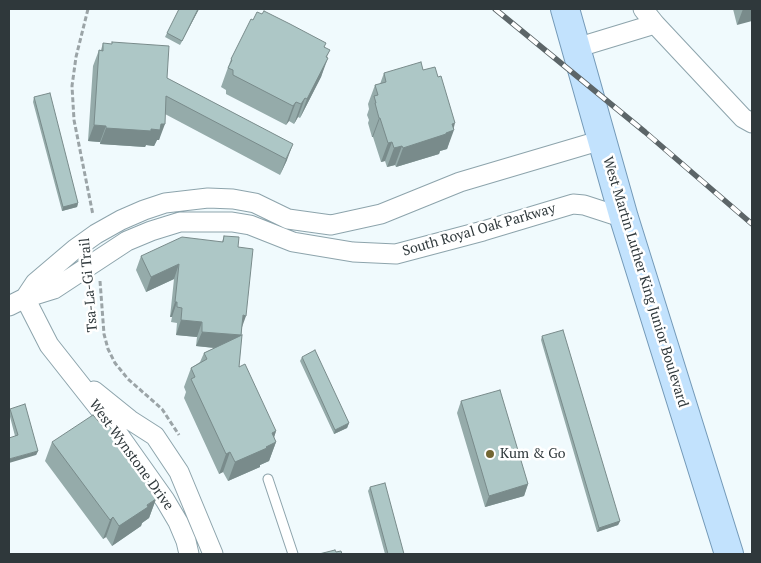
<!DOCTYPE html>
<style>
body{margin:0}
#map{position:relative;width:761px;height:563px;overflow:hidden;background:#f0fafd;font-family:"PT Serif",serif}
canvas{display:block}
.frame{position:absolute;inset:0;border:10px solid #2f383b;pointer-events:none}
</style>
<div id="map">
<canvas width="761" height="563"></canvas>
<div class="frame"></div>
</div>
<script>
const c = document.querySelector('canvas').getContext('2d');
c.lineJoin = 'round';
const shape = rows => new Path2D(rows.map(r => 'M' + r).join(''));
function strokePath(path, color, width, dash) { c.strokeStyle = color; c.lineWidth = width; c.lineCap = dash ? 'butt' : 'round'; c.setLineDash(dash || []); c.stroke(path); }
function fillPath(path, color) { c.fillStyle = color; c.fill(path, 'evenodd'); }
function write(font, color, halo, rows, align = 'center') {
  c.font = font + ' "PT Serif",serif'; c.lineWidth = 5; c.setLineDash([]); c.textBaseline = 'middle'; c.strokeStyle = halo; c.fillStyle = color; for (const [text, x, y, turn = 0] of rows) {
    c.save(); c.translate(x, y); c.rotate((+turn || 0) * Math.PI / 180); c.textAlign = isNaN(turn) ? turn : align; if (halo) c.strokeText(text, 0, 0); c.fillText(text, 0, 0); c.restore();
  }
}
const lane = shape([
 [268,479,293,554]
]);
const street = shape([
 [643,9,655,24,743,118,752,123],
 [576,48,655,24],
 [25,298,35,283,75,249,96,234,121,220,144,210,165,203,208,198,233,199,255,203,288,219,331,225,381,214,460,182,602,140],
 [25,298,49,345,109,421,165,500,178,522,186,541,189,554],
 [9,306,25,298,54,289,127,241,151,231,180,222,232,222,250,225,293,242,353,252,396,254,483,231,573,204,584,205,624,218],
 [94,391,130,420,155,436,179,472,213,554]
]);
const primary = shape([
 [565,9,624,218,729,554]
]);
strokePath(lane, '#8da4ac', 11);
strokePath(street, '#8da4ac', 21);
strokePath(primary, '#749ab8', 30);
strokePath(shape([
 [88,9,76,57,72,86,74,120,93,215],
 [100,281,104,334,108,349,115,363,128,379,162,409,179,435]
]), '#9ba4a7', 3, [5, 2.5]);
strokePath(lane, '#fff', 9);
strokePath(street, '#fff', 19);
strokePath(primary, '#c2e2fd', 28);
const rail = shape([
 [495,9,645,132,752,224]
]);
strokePath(rail, '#5c6568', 5.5);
strokePath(rail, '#fff', 4, [11]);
fillPath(shape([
 [199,9,180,45,165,37,167,33],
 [733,9,752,9,737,25],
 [262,14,325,47,327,57,321,77,300,118,298,117,294,124,289,121,286,125,226,94,226,90,221,87,231,59,253,20],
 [103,43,167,78,287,160,280,175,165,114,159,140,157,140,154,146,146,145,145,147,100,144,100,142,88,141,93,66,99,50,101,50],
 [423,70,453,129,447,149,440,151,439,154,396,167,395,165,387,167,385,161,381,162,373,137,372,137,368,123,369,120,367,115,369,109,368,104,375,85,380,84,384,73],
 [34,97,78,203,77,207,62,211,33,102],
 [224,236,238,247,242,327,239,367,276,431,274,437,276,442,269,461,260,465,260,467,228,481,223,472,219,474,184,398,186,392,184,387,191,368,200,362,204,353,214,348,196,346,197,337,176,335,177,323,171,322,172,317,170,317,174,279,146,292,136,270,141,256,222,242],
 [542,336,620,521,618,525,597,532,541,340],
 [302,357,349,423,347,428,334,434,300,361],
 [461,401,528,484,524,496,485,507,457,413],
 [10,409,38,451,36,455,15,436,9,413],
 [52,442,151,493,156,499,149,518,142,523,141,526,112,546,106,537,103,539,45,461],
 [370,487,404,554,385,554,368,491]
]), '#95abaa');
fillPath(shape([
 [198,9,199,9,180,45],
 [743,9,752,9,752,21,737,25],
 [330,50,324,64,328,58,321,77,300,118,307,99],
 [305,98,298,117,294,124,301,104],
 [296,102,289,121,286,125,293,106],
 [379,118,380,118,373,137,372,137],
 [455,123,453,131,454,130,447,149,440,151,439,154,396,167,403,148,446,133,452,124],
 [161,124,165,124,159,140,157,140,154,146,146,145,145,147,100,144,106,128,151,129],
 [94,125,106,126,100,142,88,141],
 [392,142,385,161,381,162,388,143],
 [293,144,287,160,280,175,286,159],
 [402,146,395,165,387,167,394,148],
 [78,203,77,207,62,211,63,207],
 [179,264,174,279,146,292,151,277],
 [175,302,177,302,172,317,170,317],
 [243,315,246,316,241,330],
 [181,320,202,322,197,337,176,335],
 [202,332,241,335,236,350,196,346],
 [349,423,347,428,334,434,335,430],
 [276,431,272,444,276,442,269,461,260,465,260,467,228,481,235,462,272,433],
 [38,451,36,455,9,463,9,459],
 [230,452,223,472,219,474,226,454],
 [528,484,524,496,485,507,489,496],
 [156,499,149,518,142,523,141,526,112,546,119,526],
 [113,517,106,537,103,539,110,520],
 [620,521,618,525,597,532,599,528]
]), '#798b8b');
const building = shape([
 [179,9,198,9,182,41,167,33,179,9],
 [264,11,290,24,326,43,324,47,330,50,326,57,328,58,307,99,305,98,301,104,296,102,293,106,233,75,233,70,228,68,232,60,231,59,251,19,253,20,257,12,262,14,264,11],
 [112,42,169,46,167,78,293,144,286,159,166,96,165,124,161,124,160,130,151,129,151,131,106,128,106,126,94,125,99,50,103,51,103,43,112,44,112,42],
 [421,62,423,70,435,67,438,77,441,76,455,123,452,124,454,130,446,133,446,134,403,148,402,146,394,148,392,142,388,143,380,118,379,118,375,103,376,103,374,96,378,95,375,85,386,82,384,73,421,62],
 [50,93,78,203,63,207,34,97,50,93],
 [224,236,239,237,238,247,253,249,246,316,243,315,241,335,202,332,202,322,181,320,182,308,177,307,177,302,175,302,179,264,151,277,141,256,182,237,223,242,224,236],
 [563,330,620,521,599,528,542,336,563,330],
 [242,335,239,367,245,364,276,431,272,433,276,442,266,447,267,448,235,462,230,452,226,454,191,379,195,377,191,368,207,359,204,353,242,335],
 [315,350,349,423,335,430,302,357,315,350],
 [500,390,528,484,489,496,461,401,500,390],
 [25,404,38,451,9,459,9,438,18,435,10,409,25,404],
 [93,415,100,423,104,420,110,427,153,488,150,491,156,499,147,505,148,507,119,526,113,517,110,520,52,442,93,415],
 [385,483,404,554,388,554,370,487,385,483],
 [335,550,336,552,341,551,342,554,319,554,335,550]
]);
fillPath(building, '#adc7c6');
strokePath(building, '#798b8b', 1);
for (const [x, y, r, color] of [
 [490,454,5,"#736633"]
]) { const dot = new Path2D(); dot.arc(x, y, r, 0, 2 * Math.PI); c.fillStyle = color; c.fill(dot); strokePath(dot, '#fff', 2); }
write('14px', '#2f383b', '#fff', [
 ["South Royal Oak Parkway",479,230,-16],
 ["West Martin Luther King Junior Boulevard",645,282,73],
 ["Tsa-La-Gi Trail",89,285,-95],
 ["West Wynstone Drive",131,455,54]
]);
write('14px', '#2f383b', '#fff', [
 ["Kum & Go",500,454]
], 'left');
</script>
